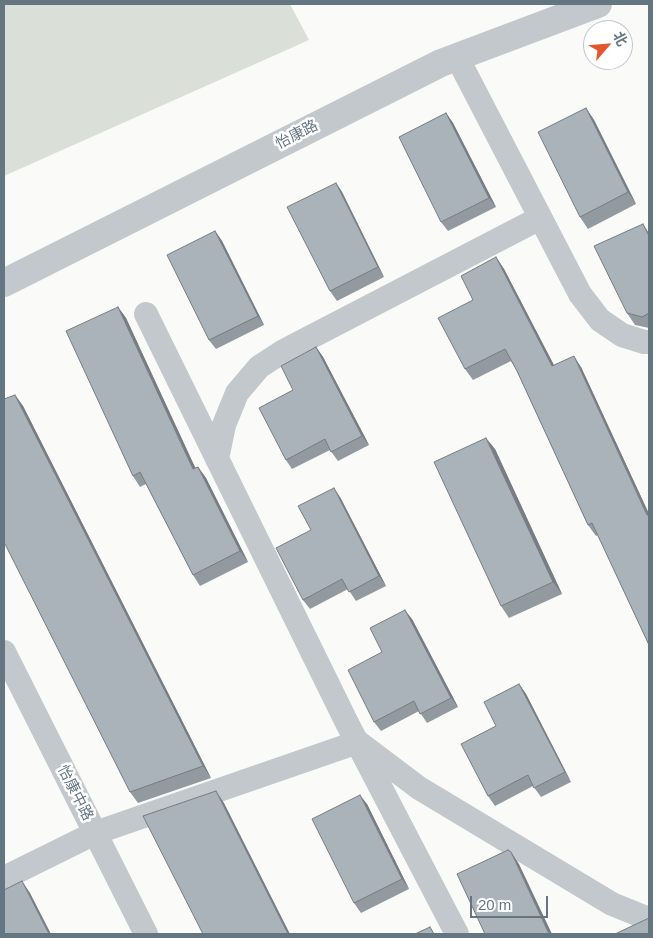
<!DOCTYPE html>
<meta charset="utf-8">
<style>
body{margin:0}
#map{position:relative;width:653px;height:938px;overflow:hidden;background:#fafaf8;font-family:Helvetica,"Noto Sans SC",sans-serif}
canvas{display:block}
.frame{position:absolute;inset:0;border:5px solid #657683;pointer-events:none}
.north{position:absolute;left:583px;top:20px;width:50px;height:50px;box-sizing:border-box;background:#fff;border:1px solid #c1c8cd;border-radius:50%;rotate:63deg;font-size:14px;font-weight:700;line-height:20px;text-align:center;color:#657683}
.north::after{content:'';display:block;margin:auto;width:18px;height:22px;background:#e4572e;clip-path:polygon(50% 0,100% 100%,50% 72%,0 100%)}
.scale{position:absolute;left:470px;top:896px;width:78px;height:22px;box-sizing:border-box;border:2px solid #657683;border-top:0;padding-left:6px;font-size:15px;line-height:18px;white-space:nowrap;color:#657683;-webkit-text-stroke:4px #fff;paint-order:stroke}
</style>
<div id="map">
<canvas width="653" height="938"></canvas>
<div class="frame"></div>
<div class="north">北</div>
<div class="scale">20 m</div>
</div>
<script>
const c = document.querySelector('canvas').getContext('2d');
c.lineJoin = 'round';
function fillPath(path, color) { c.fillStyle = color; c.fill(path, 'evenodd'); }
const shape = rows => new Path2D(rows.map(r => 'M' + r).join(''));
function strokePath(path, color, width, dash) { c.strokeStyle = color; c.lineWidth = width; c.lineCap = dash ? 'butt' : 'round'; c.setLineDash(dash || []); c.stroke(path); }
function write(font, color, halo, rows, align = 'center') {
  c.font = font + ' Helvetica,"Noto Sans SC",sans-serif'; c.lineWidth = 5; c.setLineDash([]); c.textBaseline = 'middle'; c.strokeStyle = halo; c.fillStyle = color; for (const [text, x, y, turn = 0] of rows) {
    c.save(); c.translate(x, y); c.rotate((+turn || 0) * Math.PI / 180); c.textAlign = isNaN(turn) ? turn : align; if (halo) c.strokeText(text, 0, 0); c.fillText(text, 0, 0); c.restore();
  }
}
fillPath(shape([
 [4,4,290,4,309,40,4,176]
]), '#dadfd7');
strokePath(shape([
 [457,57,580,294,600,320,622,335,644,342,649,342],
 [146,314,347,723,457,934],
 [217,459,224,425,237,393,259,367,282,352,540,218],
 [4,652,146,934],
 [4,878,95,833,358,742,419,788,612,904,649,919]
]), '#c3c8cc', 24);
strokePath(shape([
 [4,283,441,63,598,4]
]), '#c3c8cc', 28);
fillPath(shape([
 [586,108,594,120,636,204,588,229,580,217],
 [446,113,453,123,496,207,448,231,441,222],
 [336,183,342,192,384,277,337,301,330,291],
 [643,224,649,233,649,328,635,325,627,313],
 [215,231,222,241,264,325,216,349,209,340],
 [496,257,504,269,554,365,581,367,649,514,649,645,598,535,596,536,588,525,517,371,511,361,473,380,465,369,473,300],
 [118,307,126,318,195,468,198,467,206,478,248,562,200,586,193,575,146,484,140,487,133,476],
 [316,347,323,357,369,445,338,461,330,450,292,469,286,460,293,390],
 [15,395,23,406,211,778,138,803,130,792],
 [495,449,562,594,509,618,501,606],
 [340,497,386,586,356,601,348,589,310,609,303,600,311,530],
 [412,619,458,707,427,723,419,711,381,731,374,722,382,652],
 [519,684,526,694,571,782,541,797,533,786,495,806,488,796,496,726],
 [367,804,409,889,361,913,354,903]
]), '#929a9f');
fillPath(shape([
 [586,108,594,120,636,204,628,192],
 [446,113,453,123,496,207,489,198],
 [336,183,342,192,384,277,378,267],
 [215,231,222,241,264,325,258,316],
 [496,257,504,269,560,377,552,366],
 [118,307,126,318,201,480,193,469],
 [316,347,323,357,369,445,362,436],
 [574,356,581,367,649,514,649,518],
 [15,395,23,406,211,778,203,766],
 [486,438,495,449,562,594,553,582],
 [198,467,206,478,248,562,240,551],
 [334,488,340,497,386,586,379,576],
 [405,610,412,619,458,707,451,698],
 [519,684,526,694,571,782,565,772],
 [216,791,224,803,290,934,288,934],
 [360,795,367,804,409,889,402,879],
 [511,852,519,864,552,934,549,934],
 [22,881,30,893,51,934,49,934]
]), '#777d82');
const building = shape([
 [586,108,628,192,580,217,538,132,586,108],
 [446,113,489,198,441,222,399,137,446,113],
 [336,183,378,267,330,291,287,207,336,183],
 [643,224,649,236,649,313,642,317,627,313,594,246,643,224],
 [215,231,258,316,209,340,167,255,215,231],
 [496,257,552,366,574,356,647,515,649,515,649,645,592,523,588,525,517,371,505,349,465,369,438,318,473,300,461,276,496,257],
 [118,307,193,469,198,467,240,551,193,575,140,472,133,476,66,331,118,307],
 [316,347,362,436,331,452,325,439,286,460,259,408,293,390,281,366,316,347],
 [15,395,203,766,130,792,4,542,4,399,15,395],
 [486,438,553,582,501,606,434,462,486,438],
 [334,488,379,576,349,592,342,579,303,600,276,548,311,530,298,506,334,488],
 [405,610,451,698,420,714,414,701,374,722,348,670,382,652,370,628,405,610],
 [519,684,565,772,534,788,528,775,488,796,461,744,496,726,484,702,519,684],
 [216,791,288,934,203,934,143,816,216,791],
 [360,795,402,879,354,903,312,819,360,795],
 [508,850,511,852,549,934,485,934,457,874,508,850],
 [22,881,49,934,4,934,4,890,22,881],
 [649,918,649,934,615,934,649,918],
 [430,927,434,934,415,934,430,927]
]);
fillPath(building, '#aab3b9');
strokePath(building, '#777d82', 1);
write('15px', '#657683', '#fff', [
 ["怡康路",297,135,-27],
 ["怡康中路",75,793,63]
]);
</script>
